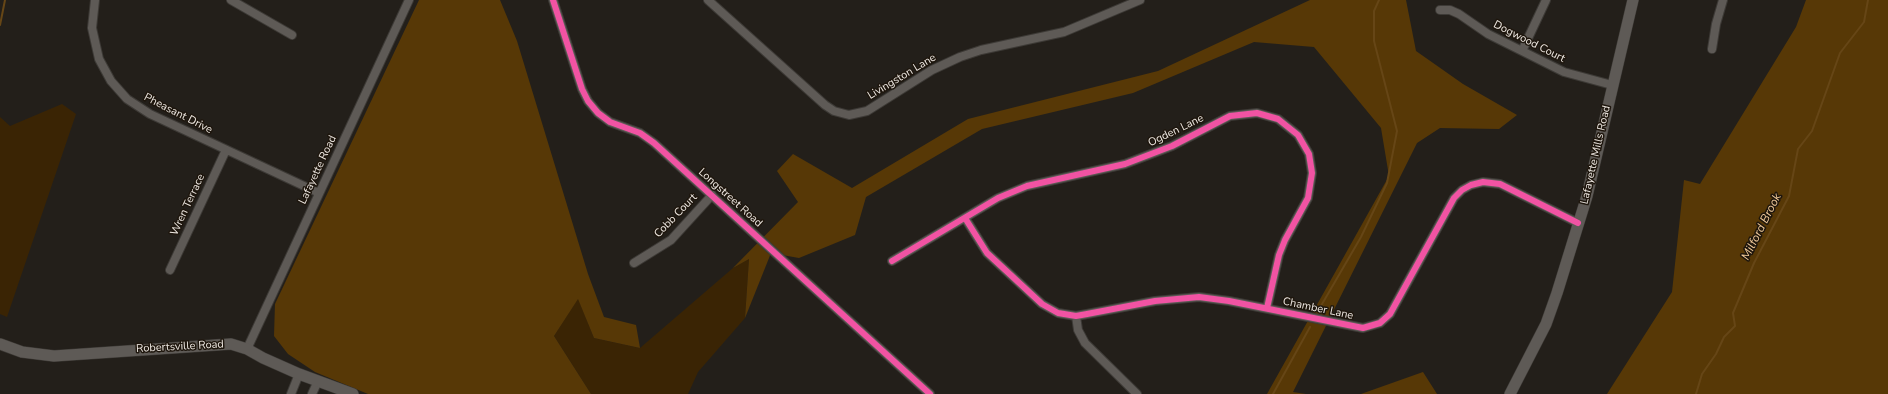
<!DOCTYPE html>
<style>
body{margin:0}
canvas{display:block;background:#231f1a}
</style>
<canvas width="1888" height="394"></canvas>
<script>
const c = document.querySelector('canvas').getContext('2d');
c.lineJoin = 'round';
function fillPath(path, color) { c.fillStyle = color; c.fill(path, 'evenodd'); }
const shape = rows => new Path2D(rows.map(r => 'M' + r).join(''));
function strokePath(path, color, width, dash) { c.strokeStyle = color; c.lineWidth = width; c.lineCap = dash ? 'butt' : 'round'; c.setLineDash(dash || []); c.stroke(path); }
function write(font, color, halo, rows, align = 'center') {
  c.font = font + ' "Nunito Sans",sans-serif'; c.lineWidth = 3; c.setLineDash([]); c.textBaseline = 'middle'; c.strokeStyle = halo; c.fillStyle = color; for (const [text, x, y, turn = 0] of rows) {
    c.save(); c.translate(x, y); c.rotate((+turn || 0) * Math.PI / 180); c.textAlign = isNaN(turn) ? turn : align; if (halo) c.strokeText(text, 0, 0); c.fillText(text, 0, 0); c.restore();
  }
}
fillPath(shape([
 [62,104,76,114,7,317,0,314,0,117,10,126],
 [749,259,745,318,698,372,688,394,591,394,554,336,578,298,594,338,640,348,733,268]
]), '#3a2404');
fillPath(shape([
 [419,0,500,0,517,41,588,274,604,317,636,325,640,348,594,338,578,299,554,336,591,394,368,394,315,372,288,354,274,336,275,304],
 [1310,0,1406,0,1416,51,1463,84,1517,115,1499,129,1440,128,1417,143,1293,392,1306,394,1267,394,1389,176,1381,128,1314,47,1254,42,1133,93,982,129,866,197,855,235,799,258,771,253,745,318,749,259,733,268,798,202,777,171,793,154,852,188,968,119,1158,71],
 [1806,0,1888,0,1888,394,1607,394,1672,292,1684,180,1700,184,1796,27],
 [1423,372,1437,394,1361,394]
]), '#573806');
strokePath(shape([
 [0,25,5,0],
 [1318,311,1361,237,1387,183,1397,131,1374,41,1374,11,1379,0],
 [1273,394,1310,327],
 [1696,394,1702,374,1716,354,1724,337,1735,326,1733,313,1754,263,1789,196,1798,149,1812,131,1840,53,1864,22,1868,0]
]), '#664616', 2);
const street = shape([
 [95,0,92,28,99,59,111,81,127,99,150,114,319,193],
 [231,0,292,35],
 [553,0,582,89,588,101,598,113,610,122,640,133,654,143,930,394],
 [708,0,825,105,834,111,849,115,867,111,932,70,960,57,981,50,1064,32,1140,0],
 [1440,10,1450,10,1459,14,1488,34,1564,72,1612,85],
 [1712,49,1716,24,1723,0],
 [1522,51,1546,0],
 [965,218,987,253,1042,304,1058,313,1076,316,1087,314,1155,301,1199,297,1229,301,1363,328,1380,323,1390,314,1454,198,1462,190,1471,185,1483,182,1500,184,1578,223],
 [892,261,998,198,1027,186,1125,164,1172,146,1230,116,1257,113,1278,119,1298,135,1309,154,1312,173,1308,198,1285,240,1279,255,1267,308],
 [634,263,671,240,712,195],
 [170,270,226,150],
 [1076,316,1078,330,1085,343,1137,394],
 [247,349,409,0],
 [291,394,299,374],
 [312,394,318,381]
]);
const secondary = shape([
 [0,344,22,352,54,356,231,344,247,349,263,358,299,374,353,394],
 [1510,394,1546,324,1557,293,1587,196,1633,0]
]);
strokePath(street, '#3d3a36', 10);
strokePath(secondary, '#3d3a36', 12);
strokePath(street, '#5e5a56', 8);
strokePath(secondary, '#5e5a56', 11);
strokePath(shape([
 [553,0,582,89,588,101,598,113,610,122,640,133,654,143,930,394],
 [965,218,987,253,1042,304,1058,313,1076,316,1087,314,1155,301,1199,297,1229,301,1363,328,1380,323,1390,314,1454,198,1462,190,1471,185,1483,182,1500,184,1578,223],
 [892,261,998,198,1027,186,1125,164,1172,146,1230,116,1257,113,1278,119,1298,135,1309,154,1312,173,1308,198,1285,240,1279,255,1267,308]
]), '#f153a3', 6);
write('11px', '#efe9e3', '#1e160d', [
 ["Dogwood Court",1529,42,27],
 ["Livingston Lane",902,77,-31],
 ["Pheasant Drive",178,114,27],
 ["Ogden Lane",1176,131,-26],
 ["Lafayette Mills Road",1596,155,-77],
 ["Lafayette Road",318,170,-65],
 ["Longstreet Road",730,198,42],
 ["Wren Terrace",188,205,-65],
 ["Cobb Court",676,216,-46],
 ["Chamber Lane",1318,309,12],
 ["Robertsville Road",180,347,-3]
]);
write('italic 12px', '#f5cd9b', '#1e160d', [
 ["Milford Brook",1762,227,-63]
]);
</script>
